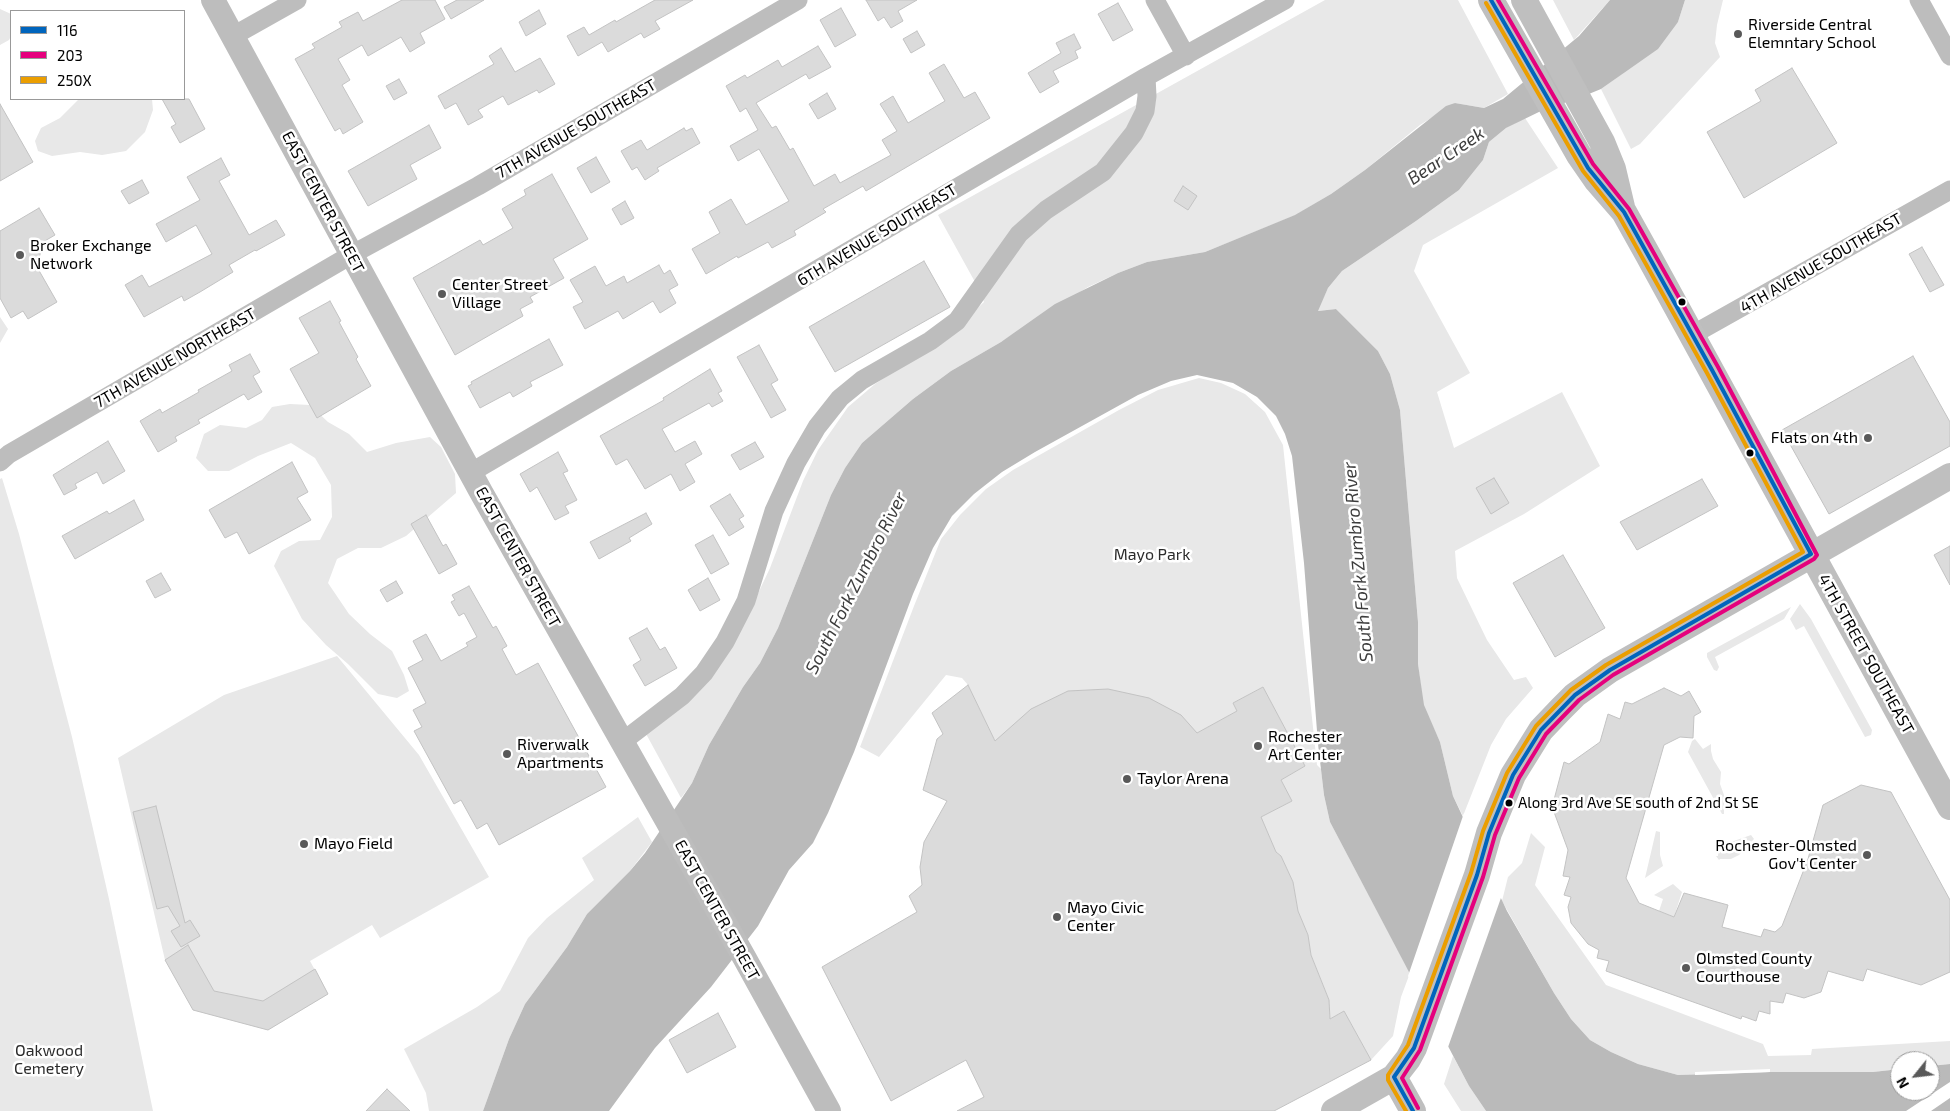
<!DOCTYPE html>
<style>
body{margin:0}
#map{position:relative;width:1950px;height:1111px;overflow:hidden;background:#fff;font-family:"Exo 2",sans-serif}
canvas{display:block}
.legend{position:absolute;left:10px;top:10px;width:175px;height:90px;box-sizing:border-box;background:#fff;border:1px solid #999;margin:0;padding:6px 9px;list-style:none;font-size:15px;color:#000}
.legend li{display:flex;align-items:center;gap:10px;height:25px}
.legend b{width:25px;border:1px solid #999}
.north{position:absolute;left:1890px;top:1051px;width:50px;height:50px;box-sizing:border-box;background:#fff;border:1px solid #999;border-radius:50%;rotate:241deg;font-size:14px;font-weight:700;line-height:20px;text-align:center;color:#000}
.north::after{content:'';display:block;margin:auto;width:18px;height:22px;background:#595959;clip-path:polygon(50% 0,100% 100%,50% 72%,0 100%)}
</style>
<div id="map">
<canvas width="1950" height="1111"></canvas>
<ul class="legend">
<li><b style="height:6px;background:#0065bd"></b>116</li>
<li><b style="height:6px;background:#e5007d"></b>203</li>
<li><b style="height:6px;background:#eb9e00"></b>250X</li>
</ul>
<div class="north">N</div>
</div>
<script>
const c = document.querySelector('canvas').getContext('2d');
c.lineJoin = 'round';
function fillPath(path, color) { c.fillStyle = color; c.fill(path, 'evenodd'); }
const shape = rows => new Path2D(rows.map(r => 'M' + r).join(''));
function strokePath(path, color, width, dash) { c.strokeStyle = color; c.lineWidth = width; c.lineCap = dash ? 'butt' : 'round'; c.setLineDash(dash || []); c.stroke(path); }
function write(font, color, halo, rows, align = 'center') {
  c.font = font + ' "Exo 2",sans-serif'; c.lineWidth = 5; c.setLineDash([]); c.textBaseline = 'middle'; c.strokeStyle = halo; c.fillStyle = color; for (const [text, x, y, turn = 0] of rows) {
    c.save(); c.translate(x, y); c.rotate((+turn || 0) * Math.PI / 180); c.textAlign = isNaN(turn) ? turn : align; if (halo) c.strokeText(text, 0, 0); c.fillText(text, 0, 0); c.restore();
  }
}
fillPath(shape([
 [1325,0,1458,0,1508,94,1484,108,1455,103,1420,125,1365,170,1331,194,1296,215,1205,252,1147,262,1118,273,1088,287,1001,342,951,371,913,399,862,443,845,468,831,495,778,628,760,663,743,687,709,745,692,783,681,798,645,732,753,604,770,568,803,481,818,450,848,407,875,384,948,336,984,302,975,282,938,215],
 [1553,0,1610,0,1574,40],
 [1685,0,1723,0,1717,25,1715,43,1720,57,1640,144,1631,149,1601,89,1622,74,1678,22],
 [0,9,11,14,11,36,9,40,0,45],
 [79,99,152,99,153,110,145,132,126,151,102,155,80,152,52,156,38,151,35,141,41,128,60,118],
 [1525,118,1558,168,1423,245,1414,271,1470,373,1437,392,1454,448,1562,392,1600,466,1524,514,1455,551,1457,578,1487,640,1514,680,1526,677,1533,688,1506,719,1491,745,1463,816,1453,796,1440,742,1423,705,1418,664,1418,622,1400,410,1390,374,1378,351,1336,309,1317,311,1328,288,1342,271,1416,221,1459,190,1483,160,1489,142,1506,128],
 [0,317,8,329,0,343],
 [1199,378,1221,383,1245,394,1265,412,1283,445,1317,765,1321,769,1324,795,1330,822,1410,973,1401,997,1393,1036,1371,1060,1344,1011,1330,1019,1329,1000,1311,955,1308,935,1298,911,1293,882,1281,856,1276,852,1263,822,1259,818,1292,801,1281,780,1305,766,1263,687,1233,703,1237,711,1197,733,995,741,968,685,962,678,946,675,879,757,860,747,914,606,941,539,960,515,986,489,1013,470,1119,410,1158,390],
 [290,404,310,405,328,422,349,434,367,452,396,443,430,437,441,447,455,474,456,493,406,536,381,548,358,548,337,559,328,583,349,614,370,634,392,651,404,675,409,691,397,698,378,694,348,664,326,645,302,619,274,566,281,551,299,541,320,540,332,517,331,485,315,458,291,443,258,456,229,471,208,471,196,458,204,434,220,425,246,428,262,420,272,407],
 [2,478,19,534,72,737,109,899,153,1111,0,1111,0,479],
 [1800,604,1811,619,1872,730,1871,735,1865,737,1804,626,1796,630,1790,619],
 [1791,607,1784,619,1715,657,1719,667,1717,671,1714,670,1707,657,1707,653],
 [337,656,419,755,489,877,380,938,372,925,310,961,328,994,268,1030,193,1010,165,960,118,758,224,695],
 [1695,739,1703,749,1711,744,1711,751,1713,759,1721,772,1720,784,1724,795,1724,814,1722,814,1688,752,1692,741],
 [638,817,652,842,630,871,587,914,567,947,525,1004,509,1039,483,1111,429,1111,426,1093,404,1049,477,1007,500,991,528,938,547,918,594,880,582,858],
 [1656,831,1660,832,1660,855,1663,866,1645,878],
 [1531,833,1545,847,1535,885,1606,985,1763,1044,1768,1056,1811,1055,1812,1049,1950,1041,1950,1064,1930,1066,1930,1061,1900,1061,1900,1069,1873,1072,1770,1072,1678,1075,1638,1064,1611,1052,1590,1040,1571,1019,1554,993,1502,901,1508,877,1522,863],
 [1751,835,1754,839,1739,855,1731,859,1720,859,1719,860,1716,856,1718,856,1718,853,1723,850,1719,843,1731,842],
 [1673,884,1682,892,1674,917,1659,911,1663,899,1654,895],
 [1453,1056,1469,1086,1486,1111,1461,1111,1444,1084]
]), '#e8e8e8');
fillPath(shape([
 [1610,0,1685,0,1678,22,1658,49,1601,89,1579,98,1543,110,1506,128,1489,142,1483,160,1459,190,1416,221,1342,271,1328,288,1318,311,1336,309,1378,351,1390,374,1400,410,1418,622,1418,664,1424,705,1440,742,1453,796,1507,911,1554,993,1571,1019,1590,1040,1611,1052,1638,1064,1678,1075,1770,1072,1873,1072,1900,1069,1900,1091,1930,1091,1930,1066,1950,1064,1950,1111,1486,1111,1469,1086,1330,822,1324,795,1318,744,1304,563,1292,456,1285,434,1276,416,1257,397,1233,383,1197,375,1171,381,1138,395,1035,452,1002,472,974,494,952,516,933,548,913,594,854,752,828,813,813,843,789,870,758,926,711,987,655,1048,609,1111,483,1111,509,1039,525,1004,567,947,587,914,630,871,645,853,692,783,709,745,743,687,760,663,778,628,831,495,845,468,862,443,913,399,951,371,1001,342,1055,304,1118,273,1147,262,1205,252,1295,215,1331,194,1365,170,1446,106,1455,103,1484,108,1503,99,1579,36]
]), '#bababa');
fillPath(shape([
 [1464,813,1502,895,1447,1050,1408,976],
 [1770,1069,1770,1072,1695,1075,1695,1072],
 [1950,1082,1950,1098,1931,1111,1906,1111]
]), '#fff');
const building = shape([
 [402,0,435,0,445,19,420,33,425,43,410,52,401,37,368,56,362,45,338,59,350,80,342,85,363,122,343,134,340,128,335,131,295,59,315,48,312,44,342,27,339,22,358,12,363,21,402,0],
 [457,0,484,0,451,19,444,7,457,0],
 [655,0,693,0,655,21,660,29,644,38,641,33,608,52,602,42,578,56,567,36,584,27,589,35,615,20,616,22,655,0],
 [866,0,917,0,898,11,903,21,891,28,884,17,878,21,866,0],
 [1118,3,1133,30,1113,41,1098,14,1118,3],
 [841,8,856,35,835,47,820,20,841,8],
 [539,10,546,24,526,36,519,22,539,10],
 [917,31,925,45,911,53,903,39,917,31],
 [1074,34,1081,48,1075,51,1078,58,1053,71,1059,82,1040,93,1028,73,1061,53,1056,43,1074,34],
 [818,46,831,67,809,79,806,74,756,103,772,128,776,126,790,150,793,148,814,186,835,174,840,183,891,155,882,140,897,131,880,104,893,96,908,123,945,101,929,73,944,64,964,98,975,92,990,118,866,191,863,186,823,209,826,212,794,231,796,235,772,248,768,242,738,258,737,256,706,274,692,249,720,233,709,212,731,199,746,225,789,201,759,149,738,161,730,146,758,130,746,108,740,112,726,86,745,75,747,78,778,60,782,67,818,46],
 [501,48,515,72,540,58,555,84,539,93,537,90,508,105,503,96,478,110,483,117,468,125,456,103,445,109,438,96,494,64,489,56,501,48],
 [1792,68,1837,143,1744,198,1707,132,1761,101,1755,90,1792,68],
 [399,79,407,93,394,100,386,86,399,79],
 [827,93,836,109,818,119,809,104,827,93],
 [162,99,189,99,205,129,180,143,171,127,176,124,162,99],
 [0,104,33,162,0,181,0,104],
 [429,125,441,148,410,165,417,179,368,206,348,171,429,125],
 [684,128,686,131,692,128,700,143,657,168,659,171,645,180,637,167,632,170,621,151,641,140,647,150,684,128],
 [596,157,610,182,591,193,577,168,596,157],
 [221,158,230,175,219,181,249,235,276,220,285,235,256,251,255,250,229,265,233,272,200,292,184,301,182,296,144,317,125,285,142,275,149,287,212,254,196,225,166,242,156,224,200,200,187,177,221,158],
 [552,174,588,239,553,259,564,278,530,297,533,302,520,309,523,316,455,355,413,278,480,240,483,245,513,228,502,209,526,195,524,190,552,174],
 [142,180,149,193,129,204,121,191,142,180],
 [1183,186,1197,196,1188,210,1174,201,1183,186],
 [625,201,634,218,621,225,612,209,625,201],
 [39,208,55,235,43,242,37,267,57,302,28,319,23,311,11,318,0,298,0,231,39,208],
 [1922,247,1944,285,1930,292,1909,254,1922,247],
 [924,261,950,307,835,372,809,327,924,261],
 [659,265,664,274,670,270,678,285,669,290,676,303,660,313,653,301,623,319,618,311,585,329,573,307,583,302,570,280,595,266,606,286,624,276,627,283,659,265],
 [330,301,341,321,339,322,358,357,356,359,371,386,317,418,290,369,319,353,299,318,330,301],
 [549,339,563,365,530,382,532,386,513,397,510,392,480,408,468,386,472,384,471,382,549,339],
 [759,345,778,380,771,384,786,410,771,418,737,357,759,345],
 [250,354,260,372,253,376,262,392,248,400,244,394,198,420,200,423,175,437,177,441,158,452,140,421,160,409,162,413,199,392,198,390,232,371,229,365,250,354],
 [1913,356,1950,422,1950,446,1829,514,1782,430,1913,356],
 [710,369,722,391,718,393,723,401,712,407,709,403,662,429,675,452,695,441,702,454,685,464,695,482,680,491,671,474,645,489,627,459,616,465,600,436,664,400,663,398,710,369],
 [108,441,125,471,103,484,97,472,75,484,77,488,64,495,53,475,108,441],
 [755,442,764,457,740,470,731,455,755,442],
 [558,452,568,471,563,473,577,500,565,506,569,513,555,520,537,487,530,492,520,474,558,452],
 [292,462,308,492,297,498,311,520,249,554,237,532,225,538,209,510,292,462],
 [1494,478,1509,503,1491,514,1476,488,1494,478],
 [1702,479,1718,506,1637,550,1620,522,1702,479],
 [730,494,744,516,739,519,744,527,729,536,710,506,730,494],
 [134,500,144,520,75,559,62,536,107,511,109,514,134,500],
 [646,513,652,524,629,538,631,541,599,559,590,542,646,513],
 [426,515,443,546,446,544,457,564,439,574,411,524,426,515],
 [713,535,729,564,711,574,695,545,713,535],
 [1950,546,1950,585,1934,555,1950,546],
 [1563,555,1605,628,1555,657,1513,583,1563,555],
 [161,573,171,590,155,598,146,581,161,573],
 [708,578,720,600,700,611,688,590,708,578],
 [396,581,403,593,387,602,380,590,396,581],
 [469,586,493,628,496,626,507,646,502,649,516,675,538,663,606,787,499,845,487,823,477,829,461,800,454,804,414,731,422,727,413,710,426,703,408,668,423,660,413,641,426,634,441,661,468,646,466,643,477,637,464,613,459,616,451,602,455,600,452,595,469,586],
 [647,628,660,650,665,647,677,668,645,686,633,665,641,660,629,638,647,628],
 [968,685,995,741,1031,709,1068,691,1108,689,1149,698,1181,715,1197,733,1237,711,1233,703,1263,687,1305,766,1281,780,1292,801,1261,817,1276,852,1281,856,1293,882,1298,911,1308,935,1311,955,1329,1000,1330,1019,1344,1011,1371,1060,1274,1111,957,1111,984,1097,966,1060,891,1101,822,967,917,912,909,896,922,885,920,867,924,842,947,801,923,790,937,739,943,734,932,713,968,685],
 [1664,688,1681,696,1689,691,1701,712,1694,716,1693,738,1680,737,1664,745,1626,878,1639,903,1674,917,1684,893,1728,905,1722,927,1761,937,1764,929,1775,932,1782,926,1808,859,1823,805,1861,785,1891,792,1950,900,1950,972,1921,985,1867,969,1863,981,1828,971,1821,992,1804,998,1786,993,1783,1003,1770,1001,1770,1014,1759,1011,1756,1021,1742,1016,1741,1019,1606,971,1609,961,1597,958,1599,950,1588,944,1571,923,1568,907,1571,897,1564,895,1570,877,1563,876,1568,850,1554,812,1551,811,1564,762,1569,764,1600,742,1608,714,1620,719,1625,702,1632,704,1664,688],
 [156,806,185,923,190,920,200,936,181,947,171,931,180,926,168,906,157,909,133,812,156,806],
 [188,945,214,991,263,1001,315,969,328,994,268,1030,193,1010,165,960,188,945],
 [718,1013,736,1047,687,1073,669,1040,718,1013],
 [387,1089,410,1111,366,1111,387,1089]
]);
fillPath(building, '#dbdbdb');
strokePath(building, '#c3c3c3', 1);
strokePath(shape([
 [1155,0,1186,56],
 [1919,0,1950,56],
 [233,36,297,0],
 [1692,335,1950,190],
 [0,462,9,454,351,255,478,186,798,0],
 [470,473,1146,77,1285,0],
 [622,742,682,696,704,673,725,642,746,601,774,511,796,463,817,427,840,398,862,380,930,341,957,321,1019,234,1046,210,1103,172,1134,133,1145,111,1147,96,1146,77]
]), '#bdbdbd', 19);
strokePath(shape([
 [213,0,481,492,744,957,829,1111]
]), '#bdbdbd', 24);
strokePath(shape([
 [1491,0,1579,155,1597,181,1624,212,1648,255,1950,807],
 [1524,0,1602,142,1613,169,1622,207],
 [1394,1077,1413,1111],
 [1334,1111,1394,1077,1408,1059,1414,1048,1477,875,1489,833,1513,775,1541,730,1561,709,1575,695,1610,670,1950,476]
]), '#bfbfbf', 26);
strokePath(shape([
 [1413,1111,1394,1077,1414,1048,1477,875,1489,833,1513,775,1541,730,1575,695,1610,670,1811,554,1712,370,1624,212,1588,168,1491,0]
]), '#0065bd', 4);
strokePath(shape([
 [1418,1108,1402,1078,1420,1050,1483,877,1495,835,1519,778,1546,734,1579,700,1613,675,1814,559,1817,555,1718,367,1629,209,1593,164,1498,0]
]), '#e5007d', 4);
strokePath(shape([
 [1406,1111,1388,1080,1388,1075,1408,1045,1471,873,1483,831,1507,773,1536,726,1571,690,1606,665,1803,552,1707,373,1619,216,1583,171,1486,3]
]), '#eb9e00', 4);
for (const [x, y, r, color] of [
 [1738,34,5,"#595959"],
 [20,255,5,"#595959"],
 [442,294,5,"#595959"],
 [1682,302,4.5,"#000"],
 [1868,438,5,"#595959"],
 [1750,453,4.5,"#000"],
 [1258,746,5,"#595959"],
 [507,754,5,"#595959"],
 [1127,779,5,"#595959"],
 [1509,803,4.5,"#000"],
 [304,844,5,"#595959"],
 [1867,855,5,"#595959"],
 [1057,917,5,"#595959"],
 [1686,968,5,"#595959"]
]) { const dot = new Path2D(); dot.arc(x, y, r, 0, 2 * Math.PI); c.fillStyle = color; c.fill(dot); strokePath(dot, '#fff', 2); }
write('15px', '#000', '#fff', [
 ["Along 3rd Ave SE south of 2nd St SE",1518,803]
], 'left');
write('16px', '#000', '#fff', [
 ["Riverside Central",1748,25],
 ["Elemntary School",1748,43],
 ["Broker Exchange",30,246],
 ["Network",30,264],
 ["Center Street",452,285],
 ["Village",452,303],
 ["Flats on 4th",1858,438,"right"],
 ["Rochester",1268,737],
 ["Art Center",1268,755],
 ["Riverwalk",517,745],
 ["Apartments",517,763],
 ["Taylor Arena",1137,779],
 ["Mayo Field",314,844],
 ["Rochester-Olmsted",1857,846,"right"],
 ["Gov't Center",1857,864,"right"],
 ["Mayo Civic",1067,908],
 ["Center",1067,926],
 ["Olmsted County",1696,959],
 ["Courthouse",1696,977]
], 'left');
write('16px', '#000', '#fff', [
 ["7TH AVENUE SOUTHEAST",576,129,-30],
 ["EAST CENTER STREET",323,202,62],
 ["6TH AVENUE SOUTHEAST",877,235,-31],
 ["4TH AVENUE SOUTHEAST",1821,263,-30],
 ["7TH AVENUE NORTHEAST",175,358,-30],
 ["EAST CENTER STREET",518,557,61],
 ["4TH STREET SOUTHEAST",1866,654,61],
 ["EAST CENTER STREET",717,910,61]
]);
write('16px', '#2c2c2c', '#fff', [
 ["Mayo Park",1152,555],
 ["Oakwood",49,1051],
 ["Cemetery",49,1069]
]);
write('italic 18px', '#3d3d3d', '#fff', [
 ["Bear Creek",1446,156,-34],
 ["South Fork Zumbro River",1358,562,-95],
 ["South Fork Zumbro River",856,583,-63]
]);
</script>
